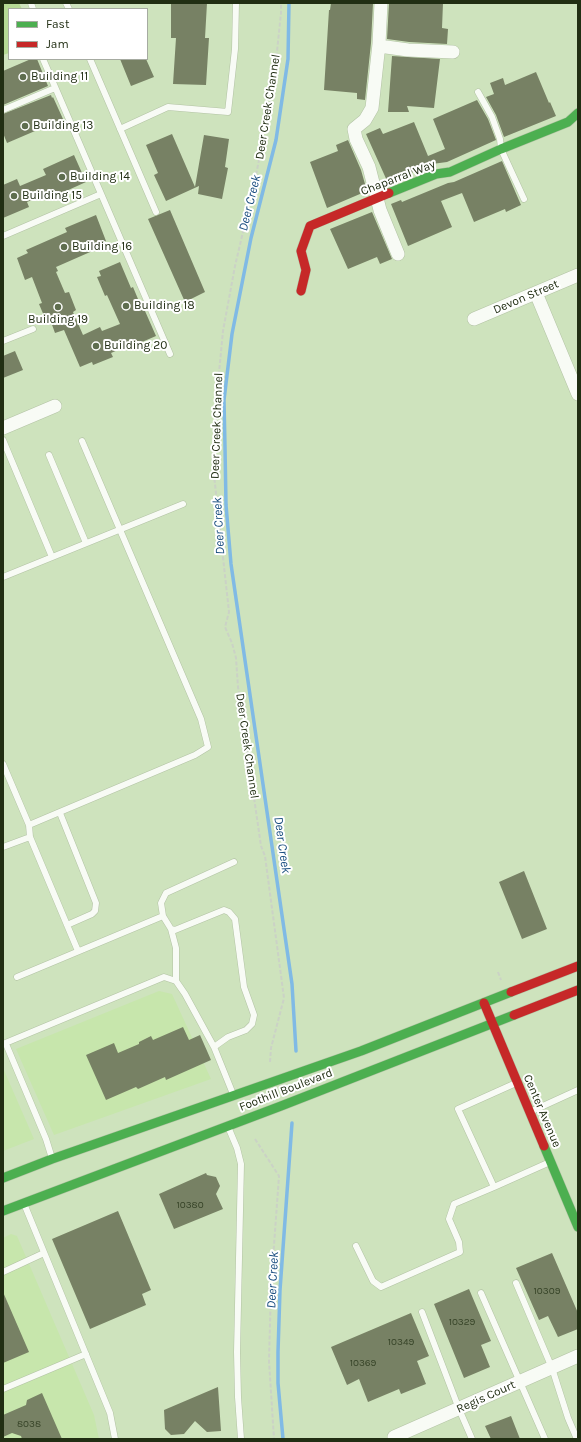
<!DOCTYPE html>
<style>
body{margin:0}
#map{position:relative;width:581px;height:1442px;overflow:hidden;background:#cee3bd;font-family:Karla,sans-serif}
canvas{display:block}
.frame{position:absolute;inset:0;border:4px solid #212e13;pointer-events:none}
.legend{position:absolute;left:8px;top:8px;width:140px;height:52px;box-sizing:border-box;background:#fff;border:1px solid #a6aba1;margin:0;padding:5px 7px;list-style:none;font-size:12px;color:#212e13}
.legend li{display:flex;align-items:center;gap:8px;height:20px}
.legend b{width:20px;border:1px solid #a6aba1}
</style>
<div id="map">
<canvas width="581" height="1442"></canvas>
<div class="frame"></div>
<ul class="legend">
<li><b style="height:5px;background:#4caf50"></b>Fast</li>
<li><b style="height:5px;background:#c62828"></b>Jam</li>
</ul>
</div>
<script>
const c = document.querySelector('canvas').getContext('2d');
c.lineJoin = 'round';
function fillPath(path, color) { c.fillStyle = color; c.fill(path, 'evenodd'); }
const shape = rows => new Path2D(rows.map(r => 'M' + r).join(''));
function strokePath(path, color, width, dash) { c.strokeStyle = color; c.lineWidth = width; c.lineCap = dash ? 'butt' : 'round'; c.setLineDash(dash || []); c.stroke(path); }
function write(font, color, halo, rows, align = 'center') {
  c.font = font + ' Karla,sans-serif'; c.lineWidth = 4; c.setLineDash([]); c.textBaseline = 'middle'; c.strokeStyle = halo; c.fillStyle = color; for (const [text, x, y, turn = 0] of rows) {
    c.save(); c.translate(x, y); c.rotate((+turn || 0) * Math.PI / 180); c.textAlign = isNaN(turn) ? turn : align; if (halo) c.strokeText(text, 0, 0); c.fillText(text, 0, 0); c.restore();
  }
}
fillPath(shape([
 [159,991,172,994,211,1079,54,1135,16,1049],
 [3,1068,34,1139,3,1151],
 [11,1234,17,1236,94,1415,99,1439,3,1439,3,1238]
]), '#c7e6ac');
fillPath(shape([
 [3,3,19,3,22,9,9,9,9,53,3,55]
]), '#b5d994');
strokePath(shape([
 [289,3,288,59,276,140,251,238,232,334,224,400,225,447,226,505,231,564,292,984,296,1051],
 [283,1439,278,1383,278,1352,280,1290,292,1123]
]), '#80bae5', 3.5);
fillPath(shape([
 [171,3,207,3,205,38,209,38,206,85,173,84,176,38,171,38],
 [331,3,373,3,371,43,365,100,357,99,357,93,324,90,329,10,330,10],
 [389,3,443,3,442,28,448,29,447,44,409,42,387,39],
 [392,56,440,59,434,108,407,106,409,112,388,112],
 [31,59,37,59,48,86,3,105,3,71],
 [120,59,146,59,154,77,131,86],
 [536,72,549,103,550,102,556,116,504,137,496,115,486,97,494,94,490,83,503,78,505,85],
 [51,95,52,98,53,97,63,119,7,143,3,133,3,114],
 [477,100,488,119,496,140,447,162,432,164,388,183,366,134,380,128,383,134,414,122,428,156,445,149,433,119],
 [172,134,195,187,204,135,229,139,225,167,228,168,222,199,198,194,199,186,166,201,154,175,158,173,146,145],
 [348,140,361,170,367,191,327,208,310,162,338,151,336,145],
 [74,155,86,182,55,196,53,191,27,202,29,207,3,218,3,185,17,179,20,186,46,175,43,169],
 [502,161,521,205,506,212,505,209,474,222,462,193,441,201,452,227,408,246,391,204,401,200,402,202,448,183,454,182],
 [170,210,205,292,185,302,148,219],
 [372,212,392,259,380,264,377,257,348,269,330,229],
 [96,215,106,241,95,245,97,249,56,267,58,271,56,272,65,293,69,292,76,310,73,312,83,335,100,327,102,331,120,324,107,295,105,296,97,277,101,276,99,271,120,262,131,288,133,287,143,311,145,311,156,336,135,345,134,343,111,353,113,357,93,365,92,362,80,367,64,330,55,333,51,322,47,323,39,304,42,303,32,277,25,280,17,258,28,253,26,250,67,232,65,228],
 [15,351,23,370,3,378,3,356],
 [524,871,547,929,522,939,499,882],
 [183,1027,189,1040,200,1035,211,1060,166,1080,165,1077,138,1089,136,1087,106,1100,86,1055,114,1043,118,1053,139,1044,139,1042,151,1036,153,1040],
 [206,1173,207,1175,216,1177,220,1186,216,1194,223,1209,174,1229,159,1194],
 [118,1211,151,1290,142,1294,146,1305,90,1329,52,1239],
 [552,1253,578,1313,578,1329,558,1337,548,1316,539,1320,516,1268],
 [469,1289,491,1341,481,1345,490,1367,464,1378,434,1304],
 [3,1292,29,1352,3,1363],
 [411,1313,429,1356,417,1361,426,1384,401,1394,399,1389,368,1402,359,1379,347,1385,331,1347],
 [218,1387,221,1431,207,1432,195,1421,184,1434,171,1435,165,1429,164,1410],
 [42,1393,62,1439,22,1439,21,1436,12,1433,3,1437,3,1415,26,1405,27,1400],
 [511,1416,520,1439,491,1439,485,1426]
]), '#778164');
const lane = shape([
 [31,3,33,9],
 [66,3,69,9],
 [43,59,170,354],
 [90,59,156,212],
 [478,92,492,117,500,139,501,149,524,199],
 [3,110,55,88],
 [120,129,168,107,228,112,235,49,236,3],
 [3,236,101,194],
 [3,341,33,329],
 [3,440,52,557],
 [49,455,86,543],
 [3,577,183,504],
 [3,764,29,825,30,837,78,951],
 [60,813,96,903,95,911,92,914,67,925],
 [29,825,195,755,208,747,201,719,82,441],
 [3,847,30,837],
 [171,929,176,948,176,981],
 [17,977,163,916],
 [3,1044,164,977,176,981,185,994,214,1047,233,1094],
 [6,1044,46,1139,51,1155],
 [214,1047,228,1037,246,1030,252,1024,254,1015,244,987,235,919,229,912,224,910,175,930,171,929,163,916,161,903,166,893,234,862],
 [516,1083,458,1109,494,1187,550,1162],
 [532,1111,578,1090],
 [229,1129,237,1148,241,1164,237,1352,238,1397,241,1439],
 [25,1206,110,1413,115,1439],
 [356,1246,373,1281,381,1287,460,1252,459,1242,449,1219,454,1204,494,1187],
 [3,1272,44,1253],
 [516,1283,552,1368,568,1418,577,1439],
 [481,1293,545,1439],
 [422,1312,459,1409,472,1439],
 [3,1389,86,1354]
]);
const street = shape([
 [381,3,379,44,372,108,365,120,354,129,356,139,369,167,380,210,398,254],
 [379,46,408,50,453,52],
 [536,293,578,394],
 [474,319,578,275],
 [3,428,55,406],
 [394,1437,578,1356]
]);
const fast = shape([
 [389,193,436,174,450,172,501,149,568,122,578,113],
 [544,1146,578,1227],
 [3,1178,52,1159,361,1051,511,992],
 [3,1211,281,1106,514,1015]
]);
const jam = shape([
 [301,291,306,270,301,251,310,226,389,193],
 [511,992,578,966],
 [484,1003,544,1146],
 [514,1015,578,990]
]);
strokePath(lane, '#b2c2a4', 7);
strokePath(street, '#b2c2a4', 14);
strokePath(fast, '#b2c2a4', 10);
strokePath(jam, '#b2c2a4', 10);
strokePath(shape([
 [498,972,501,980],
 [270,1062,271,1048,284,998,265,856,261,846,238,687,236,658,232,643,225,627,229,612,214,475,216,404,223,331,235,266,254,185,273,90,281,13,281,3],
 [255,1139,279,1176,271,1287,269,1361,274,1439]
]), '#cbd2c6', 2, [4, 2]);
strokePath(lane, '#f8fbf5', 6);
strokePath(street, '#f8fbf5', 13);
strokePath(fast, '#4caf50', 9);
strokePath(jam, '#c62828', 9);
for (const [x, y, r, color] of [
 [23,77,4,"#5e6d4e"],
 [25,126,4,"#5e6d4e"],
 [62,177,4,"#5e6d4e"],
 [14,196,4,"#5e6d4e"],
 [64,247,4,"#5e6d4e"],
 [126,306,4,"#5e6d4e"],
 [58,307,4,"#5e6d4e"],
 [96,346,4,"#5e6d4e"]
]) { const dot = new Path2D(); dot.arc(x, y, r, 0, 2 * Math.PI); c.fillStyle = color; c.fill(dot); strokePath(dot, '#fff', 1.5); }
write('10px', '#364327', null, [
 ["10380",190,1205],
 ["10309",547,1291],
 ["10329",462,1322],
 ["10349",401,1342],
 ["10369",363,1363],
 ["8038",29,1424]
]);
write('12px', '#212e13', '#fff', [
 ["Building 11",31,77],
 ["Building 13",33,126],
 ["Building 14",70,177],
 ["Building 15",22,196],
 ["Building 16",72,247],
 ["Building 18",134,306],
 ["Building 19",58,320,"center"],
 ["Building 20",104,346]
], 'left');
write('12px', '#212e13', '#fff', [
 ["Deer Creek Channel",268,107,-81],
 ["Chaparral Way",398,178,-21],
 ["Devon Street",526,297,-23],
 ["Deer Creek Channel",217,426,-88],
 ["Deer Creek Channel",247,746,82],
 ["Foothill Boulevard",286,1090,-21],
 ["Center Avenue",542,1111,67],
 ["Regis Court",486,1397,-24]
]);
write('italic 13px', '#1b4f81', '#fff', [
 ["Deer Creek",250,203,-76],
 ["Deer Creek",219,526,-93],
 ["Deer Creek",282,845,82],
 ["Deer Creek",273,1280,-87]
]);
</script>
